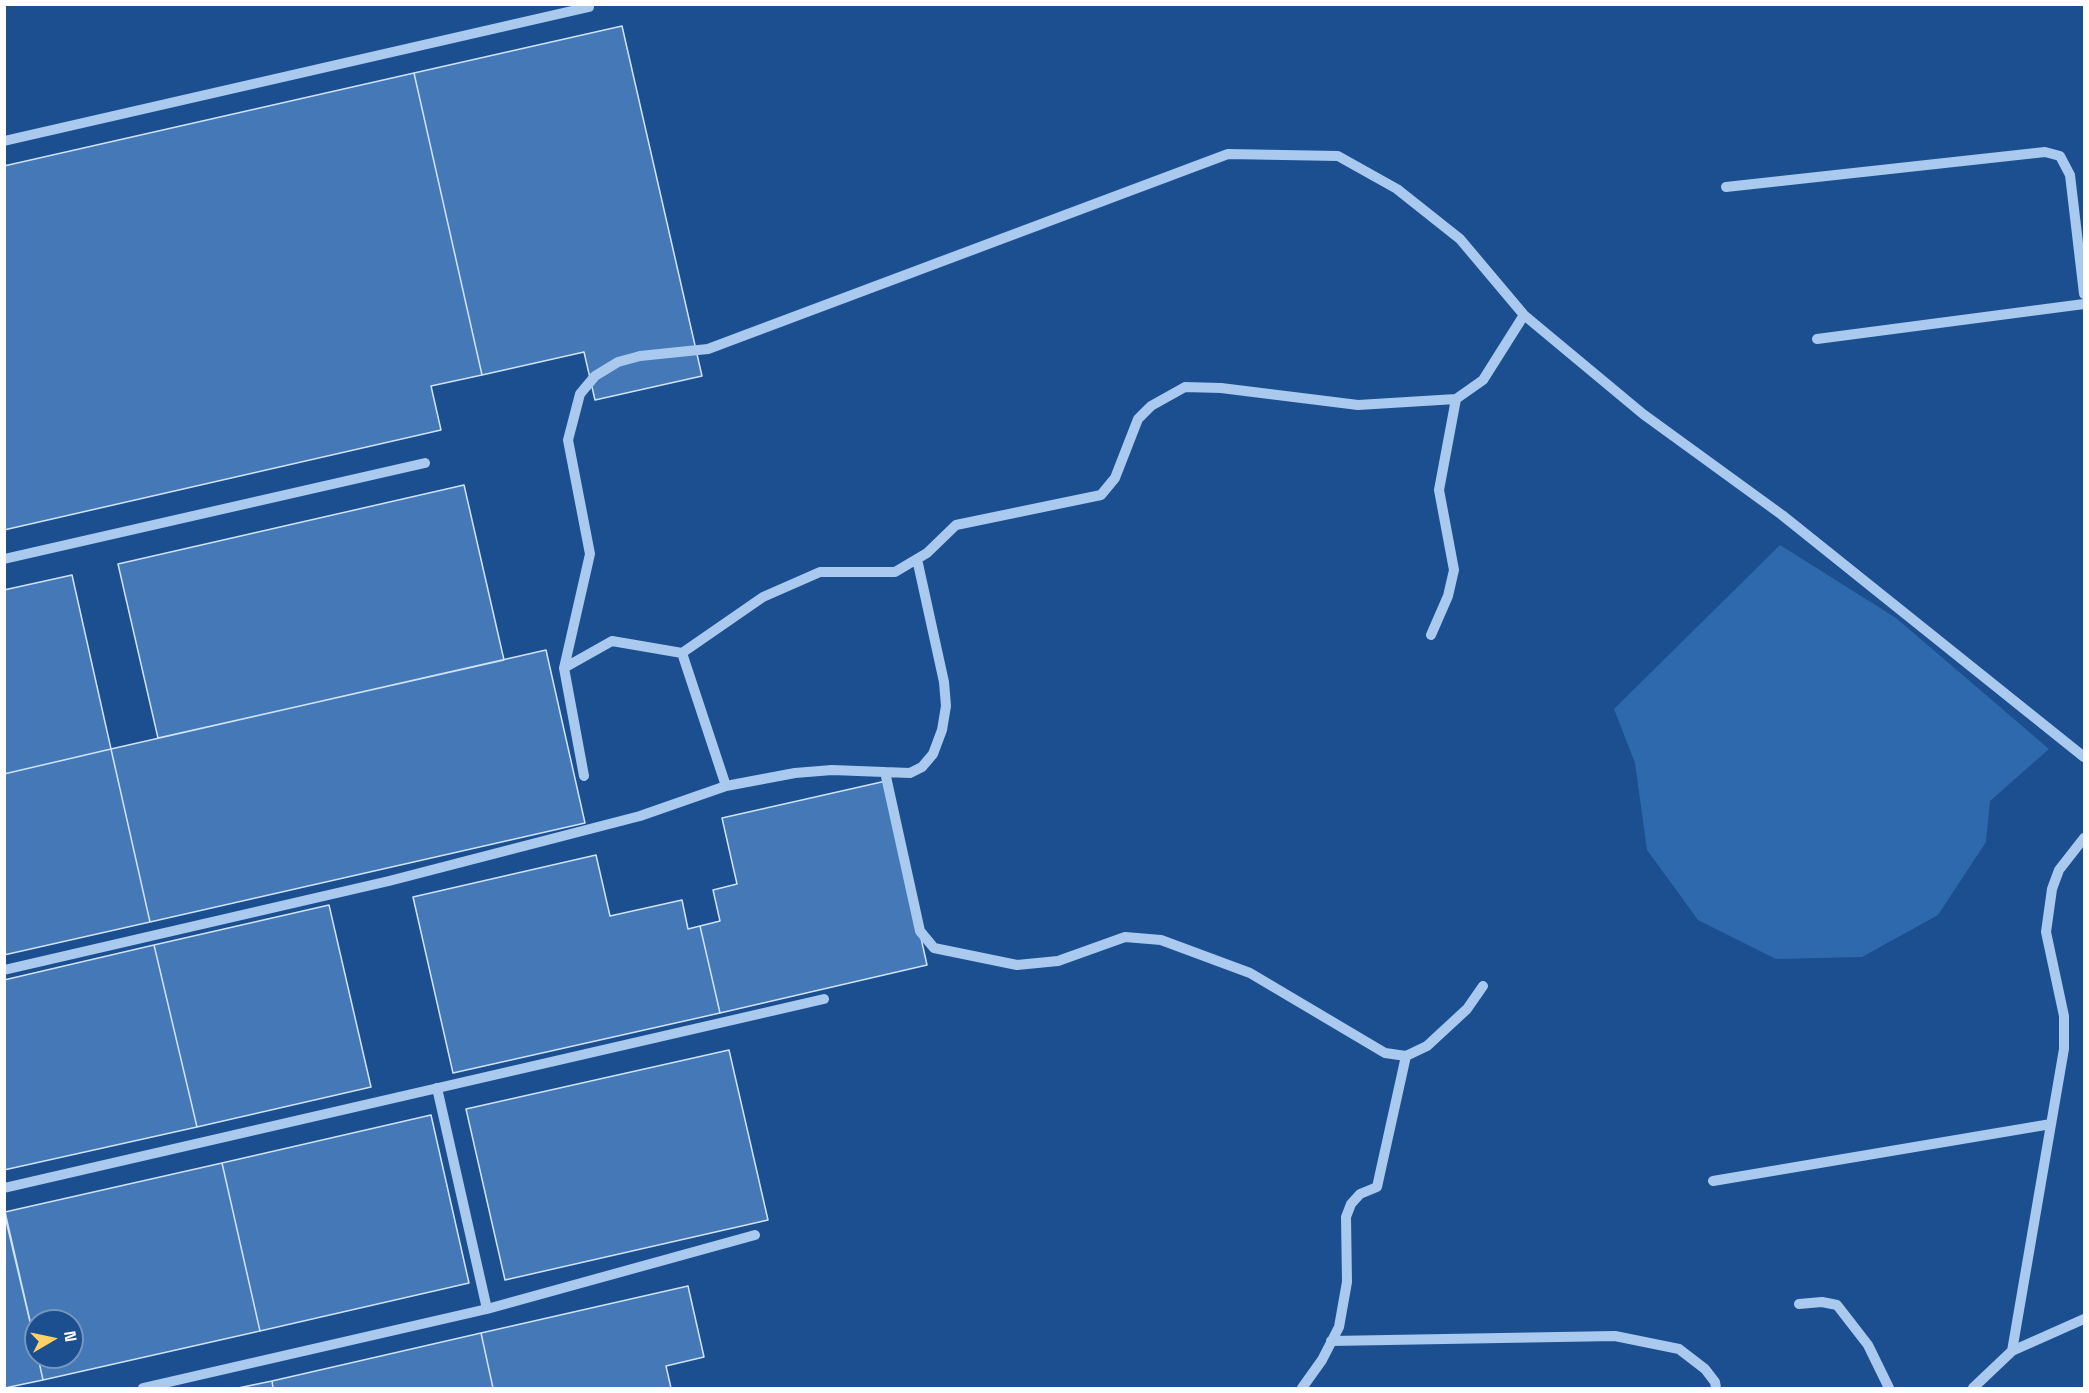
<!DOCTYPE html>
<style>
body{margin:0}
#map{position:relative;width:2089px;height:1393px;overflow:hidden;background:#1b4f8f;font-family:"Space Grotesk",sans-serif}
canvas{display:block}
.frame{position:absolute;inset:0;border:6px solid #fff;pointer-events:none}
.north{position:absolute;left:24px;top:1309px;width:60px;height:60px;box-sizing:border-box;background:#1b4f8f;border:2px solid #7695bc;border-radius:50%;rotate:81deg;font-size:16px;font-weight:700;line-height:24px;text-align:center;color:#fff}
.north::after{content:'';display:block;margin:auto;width:21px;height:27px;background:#ffd166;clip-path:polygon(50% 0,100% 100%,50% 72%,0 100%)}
</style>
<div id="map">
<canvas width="2089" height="1393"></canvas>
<div class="frame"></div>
<div class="north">N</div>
</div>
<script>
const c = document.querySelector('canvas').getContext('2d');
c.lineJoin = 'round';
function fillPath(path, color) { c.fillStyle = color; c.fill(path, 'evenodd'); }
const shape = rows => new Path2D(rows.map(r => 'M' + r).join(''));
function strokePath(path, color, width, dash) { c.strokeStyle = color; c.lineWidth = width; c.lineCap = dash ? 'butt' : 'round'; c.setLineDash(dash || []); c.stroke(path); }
fillPath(shape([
 [1780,545,1896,618,2049,749,1990,801,1986,842,1938,915,1862,957,1776,959,1698,920,1647,850,1635,763,1614,709]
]), '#2e69ad');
const building = shape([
 [622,26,702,376,595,400,584,352,482,375,414,73,622,26],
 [414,73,482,375,431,386,441,430,4,530,4,166,414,73],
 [464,485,504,660,158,738,118,564,464,485],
 [72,575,111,749,4,774,4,590,72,575],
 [546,650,585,823,150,922,111,749,546,650],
 [111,749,150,922,4,955,4,774,111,749],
 [886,781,927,965,720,1013,700,926,720,921,713,890,737,884,722,818,886,781],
 [596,855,610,916,682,900,688,929,700,926,720,1013,453,1073,413,897,596,855],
 [329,905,371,1087,197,1127,154,945,329,905],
 [154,945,197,1127,4,1170,4,980,154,945],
 [729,1050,768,1220,505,1280,466,1109,729,1050],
 [431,1115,469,1283,260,1331,222,1163,431,1115],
 [222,1163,260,1331,43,1380,38,1357,72,1357,72,1321,36,1321,36,1347,5,1212,222,1163],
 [4,1212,36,1347,36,1357,38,1357,43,1380,5,1388,4,1212],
 [688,1286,704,1357,666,1366,671,1388,493,1388,481,1333,688,1286],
 [481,1333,493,1388,273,1388,272,1381,481,1333],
 [272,1381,273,1388,238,1388,272,1381]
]);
fillPath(building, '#4478b7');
strokePath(building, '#cfe3fa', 1.5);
strokePath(shape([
 [4,141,589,7],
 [1726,187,2045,152,2060,156,2070,175,2084,294],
 [1817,339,2084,304],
 [4,559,425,463],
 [1431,635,1448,596,1454,570,1439,490,1456,399],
 [564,668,612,641,682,653,763,597,820,572,895,572,927,553,956,525,1101,495,1115,478,1138,419,1151,406,1185,387,1221,388,1358,405,1456,399,1483,380,1524,315],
 [885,772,920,931,934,948,1017,965,1058,961,1125,937,1161,940,1250,973,1385,1053,1406,1056,1427,1046,1467,1009,1483,986],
 [584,776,564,668,590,554,568,440,580,394,595,376,618,362,640,356,708,349,1228,154,1338,156,1397,189,1460,239,1524,315,1643,414,1782,515,2084,757],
 [726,786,795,773,832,770,910,773,922,767,933,754,942,730,946,706,944,682,917,559],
 [4,970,389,881,640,816,726,786,682,653],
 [1713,1181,2051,1124],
 [4,1188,824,999],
 [1799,1304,1822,1302,1837,1305,1868,1345,1889,1388],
 [487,1309,755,1235],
 [1331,1341,1615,1336,1679,1349,1705,1369,1715,1382,1716,1388],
 [2012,1351,2084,1319],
 [143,1388,487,1309,437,1088],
 [1302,1388,1322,1360,1339,1327,1347,1282,1346,1217,1351,1204,1360,1194,1377,1187,1406,1056],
 [1973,1388,2012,1351,2064,1049,2064,1016,2046,932,2052,889,2059,870,2084,838]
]), '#a9c9ee', 10);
</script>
